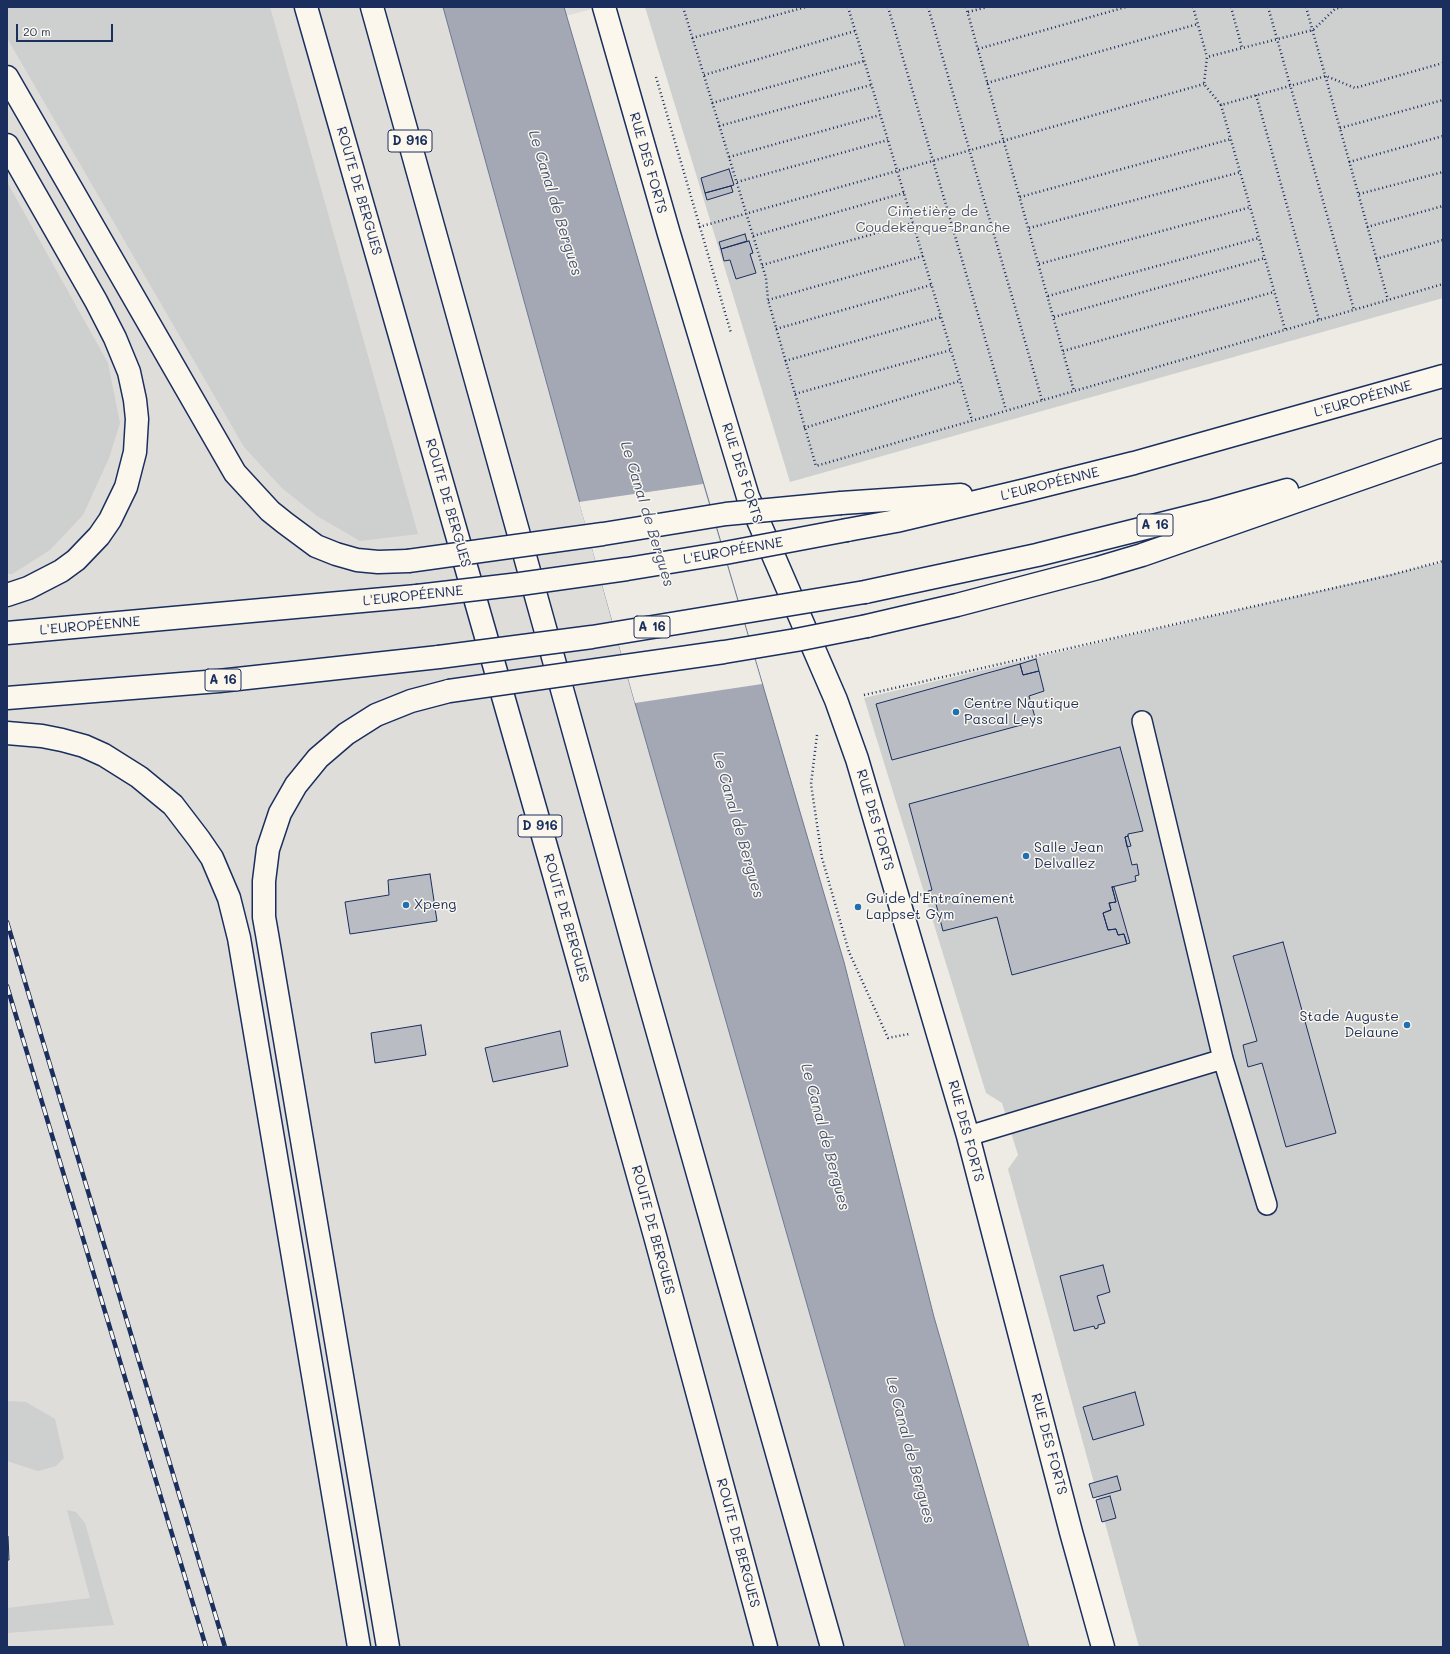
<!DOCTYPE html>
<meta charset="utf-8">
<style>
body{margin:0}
#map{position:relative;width:1450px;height:1654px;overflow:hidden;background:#eeebe4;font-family:Mali,sans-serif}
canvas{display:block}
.frame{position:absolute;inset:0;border:8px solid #1b2f5e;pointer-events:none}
.scale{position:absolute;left:16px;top:24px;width:97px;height:18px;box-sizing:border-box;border:2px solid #1b2f5e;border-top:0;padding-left:5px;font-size:12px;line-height:14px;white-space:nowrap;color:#1b2f5e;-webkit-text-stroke:3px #fbf7ec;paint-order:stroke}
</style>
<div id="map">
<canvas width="1450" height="1654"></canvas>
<div class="frame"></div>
<div class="scale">20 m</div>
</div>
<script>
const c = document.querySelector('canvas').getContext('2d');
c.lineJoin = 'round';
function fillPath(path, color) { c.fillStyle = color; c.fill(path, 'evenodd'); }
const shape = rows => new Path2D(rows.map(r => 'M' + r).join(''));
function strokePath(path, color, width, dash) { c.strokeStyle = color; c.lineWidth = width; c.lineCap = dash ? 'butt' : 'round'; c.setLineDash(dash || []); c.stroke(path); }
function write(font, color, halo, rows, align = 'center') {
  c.font = font + ' Mali,sans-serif'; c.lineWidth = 3; c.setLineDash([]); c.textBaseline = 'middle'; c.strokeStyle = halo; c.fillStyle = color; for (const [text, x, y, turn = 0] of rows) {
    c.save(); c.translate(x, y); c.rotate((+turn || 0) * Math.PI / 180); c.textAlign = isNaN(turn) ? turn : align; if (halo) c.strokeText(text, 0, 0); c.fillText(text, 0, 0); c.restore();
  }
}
fillPath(shape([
 [7,7,600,7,454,45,635,703,905,1647,7,1647]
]), '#deddda');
fillPath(shape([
 [7,7,270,7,418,534,360,541,317,516,282,488,244,447,7,38],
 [645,7,1443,7,1443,298,790,482],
 [7,182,108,363,120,423,109,458,83,515,50,550,12,574,7,574],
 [1443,562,1443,1647,1139,1647,1008,1169,1018,1155,1002,1103,986,1093,864,698],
 [7,1401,26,1402,55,1419,64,1458,56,1466,38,1471,7,1461],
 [67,1510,76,1512,85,1523,114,1625,7,1633,7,1608,90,1598]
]), '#cecfcf');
const water = shape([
 [443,7,564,7,844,962,934,1317,1029,1647,905,1647,635,703,443,7]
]);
fillPath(water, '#a3a8b4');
strokePath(water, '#6d7892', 1);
fillPath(shape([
 [703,484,762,684,635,703,579,502]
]), '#eeebe4');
const building = shape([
 [729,169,734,185,705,193,701,178,729,169],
 [731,186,733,192,707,200,705,193,731,186],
 [745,234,747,241,721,249,719,242,745,234],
 [749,241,753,253,750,254,756,273,736,279,730,260,724,261,721,249,749,241],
 [1036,659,1039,671,1023,675,1020,664,1036,659],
 [1020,664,1023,675,1039,671,1044,691,1029,696,1036,721,892,760,876,704,1020,664],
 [1120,747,1143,831,1128,834,1128,836,1125,837,1132,865,1137,864,1139,875,1135,876,1136,881,1112,887,1116,902,1109,903,1111,910,1103,913,1108,930,1116,929,1118,935,1124,934,1127,944,1012,975,997,917,943,931,935,900,931,901,928,891,932,890,909,804,1120,747],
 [1128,836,1131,846,1127,847,1125,837,1128,836],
 [430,874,437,921,350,934,345,902,389,895,388,880,430,874],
 [1112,887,1114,887,1130,943,1127,944,1124,934,1118,935,1116,929,1108,930,1103,913,1111,910,1109,903,1116,902,1112,887],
 [1283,942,1336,1133,1286,1147,1262,1063,1248,1067,1243,1045,1257,1041,1233,956,1283,942],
 [421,1025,426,1055,375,1063,371,1033,421,1025],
 [560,1031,568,1066,493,1082,485,1048,560,1031],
 [1103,1265,1110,1292,1097,1296,1105,1323,1098,1325,1098,1328,1095,1329,1094,1326,1074,1331,1060,1276,1103,1265],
 [1135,1392,1144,1425,1093,1440,1083,1407,1135,1392],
 [1117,1476,1121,1490,1093,1498,1089,1484,1117,1476],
 [1110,1496,1116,1518,1102,1522,1096,1500,1110,1496],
 [7,1536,8,1536,9,1560,7,1560,7,1536]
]);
fillPath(building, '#b9bcc3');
strokePath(building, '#1b2f5e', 1);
const service = shape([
 [1142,721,1223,1059,1267,1205],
 [968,1136,1223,1059]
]);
const minor = shape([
 [604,7,669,234,748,497,836,700,857,759,968,1136,1071,1532,1103,1647]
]);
const primary = shape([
 [306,7,553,871,655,1236,766,1647],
 [372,7,641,973,832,1647]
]);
const motorway = shape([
 [7,77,235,473,270,511,285,523,316,546,336,554,357,560,378,562,408,561],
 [7,145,96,301,115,338,129,372,135,400,137,419,135,452,126,487,110,520,99,536,76,560,61,571,28,588,7,595],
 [841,503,961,495],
 [847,530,896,521,1026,490,1134,463,1443,376],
 [865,592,1037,555,1209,512,1287,490],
 [867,626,957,605,1098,568,1142,555,1443,450],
 [7,633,417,596],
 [7,698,219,681,439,657],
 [7,733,42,736,62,740,84,746,104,755,139,777,173,805,199,839,212,858,229,898,239,938,359,1647],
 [388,1647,267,934,264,917,264,881,268,849,280,813,296,785,318,758,346,734,376,715,411,701,449,691]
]);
strokePath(service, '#1b2f5e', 22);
strokePath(minor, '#1b2f5e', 25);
strokePath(primary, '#1b2f5e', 25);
strokePath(motorway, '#1b2f5e', 25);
strokePath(shape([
 [683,7,766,278,768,300,816,466,1443,284],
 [848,7,972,420],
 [888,7,1006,410],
 [928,7,1042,400],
 [966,7,1074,391],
 [1193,7,1207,57],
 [1231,7,1242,48],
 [1268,7,1354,310],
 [1306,7,1388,300],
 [1342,7,1335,9,1313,30,1207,57,1204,84,1221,105,1326,76,1355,88,1443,63],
 [968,12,987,7],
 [692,38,806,7],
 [978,49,1126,7],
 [704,75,855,31],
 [656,77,731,333],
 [987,83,1198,24],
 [1256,95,1319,320],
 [712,103,864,61],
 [1221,105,1285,329],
 [719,126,871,85],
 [1340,128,1443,100],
 [729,157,880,115],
 [1349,162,1443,136],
 [737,182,888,140],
 [1359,194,1443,172],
 [1020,197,1231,139],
 [699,227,1204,84],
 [1367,227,1443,206],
 [1029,228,1241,172],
 [753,236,904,193],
 [1376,259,1443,240],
 [1039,264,1251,207],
 [762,265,913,223],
 [1048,296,1259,238],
 [768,300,923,256],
 [1054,317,1265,258],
 [776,329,931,285],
 [1063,351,1274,292],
 [785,361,941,317],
 [795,394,951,350],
 [804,428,960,381],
 [864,695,1391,575,1443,561],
 [817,735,811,784,822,858,849,952,888,1038,909,1034]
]), '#1b2f5e', 2.5, [1, 3]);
strokePath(service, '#fbf7ec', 19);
strokePath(minor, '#fbf7ec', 22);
strokePath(primary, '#fbf7ec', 22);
strokePath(motorway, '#fbf7ec', 22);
const rail = shape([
 [7,922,225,1647],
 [7,986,206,1647]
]);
strokePath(rail, '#1b2f5e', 4.5);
strokePath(rail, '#fbf7ec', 3, [9]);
const motorwayBridge = shape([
 [408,561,603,534,726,514,841,503],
 [417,596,520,584,627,569,725,553,847,530],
 [439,657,592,637,865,592],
 [449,691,724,652,796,640,867,626]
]);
strokePath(motorwayBridge, '#1b2f5e', 25, []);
strokePath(motorwayBridge, '#fbf7ec', 22);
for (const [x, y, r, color] of [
 [956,712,4,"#1f6fb2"],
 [1026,856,4,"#1f6fb2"],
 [406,905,4,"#1f6fb2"],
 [858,907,4,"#1f6fb2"],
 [1407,1025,4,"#1f6fb2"]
]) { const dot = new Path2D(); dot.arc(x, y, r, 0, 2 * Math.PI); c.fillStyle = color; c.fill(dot); strokePath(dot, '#fbf7ec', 1.5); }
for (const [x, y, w] of [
 [410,141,44],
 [1155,525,36],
 [652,627,36],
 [223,680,36],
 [540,826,44]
]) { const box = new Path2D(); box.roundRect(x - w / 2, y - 11, w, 22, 3); c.fillStyle = '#fbf7ec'; c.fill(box); strokePath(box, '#1b2f5e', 1); }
write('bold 13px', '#1b2f5e', null, [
 ["D 916",410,141],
 ["A 16",1155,525],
 ["A 16",652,627],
 ["A 16",223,680],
 ["D 916",540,826]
]);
write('14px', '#1b2f5e', '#fbf7ec', [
 ["RUE DES FORTS",648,163,74],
 ["ROUTE DE BERGUES",359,191,74],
 ["L'EUROPÉENNE",1363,399,-16],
 ["RUE DES FORTS",742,473,72],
 ["L'EUROPÉENNE",1050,484,-14],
 ["ROUTE DE BERGUES",448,503,74],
 ["L'EUROPÉENNE",733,551,-10],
 ["L'EUROPÉENNE",413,596,-6],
 ["L'EUROPÉENNE",90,626,-5],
 ["RUE DES FORTS",875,820,74],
 ["ROUTE DE BERGUES",566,918,74],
 ["RUE DES FORTS",966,1131,75],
 ["ROUTE DE BERGUES",653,1230,75],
 ["RUE DES FORTS",1049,1444,75],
 ["ROUTE DE BERGUES",738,1543,75]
]);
write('14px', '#48577a', '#fbf7ec', [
 ["Cimetière de",933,212],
 ["Coudekerque-Branche",933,228]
]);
write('14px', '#1b2f5e', '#fbf7ec', [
 ["Centre Nautique",964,704],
 ["Pascal Leys",964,720],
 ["Salle Jean",1034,848],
 ["Delvallez",1034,864],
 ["Guide d'Entraînement",866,899],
 ["Lappset Gym",866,915],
 ["Xpeng",414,905],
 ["Stade Auguste",1399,1017,"right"],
 ["Delaune",1399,1033,"right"]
], 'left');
write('italic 15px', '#445378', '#fbf7ec', [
 ["Le Canal de Bergues",555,203,73],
 ["Le Canal de Bergues",647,514,73],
 ["Le Canal de Bergues",738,825,74],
 ["Le Canal de Bergues",825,1137,75],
 ["Le Canal de Bergues",910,1450,75]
]);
</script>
